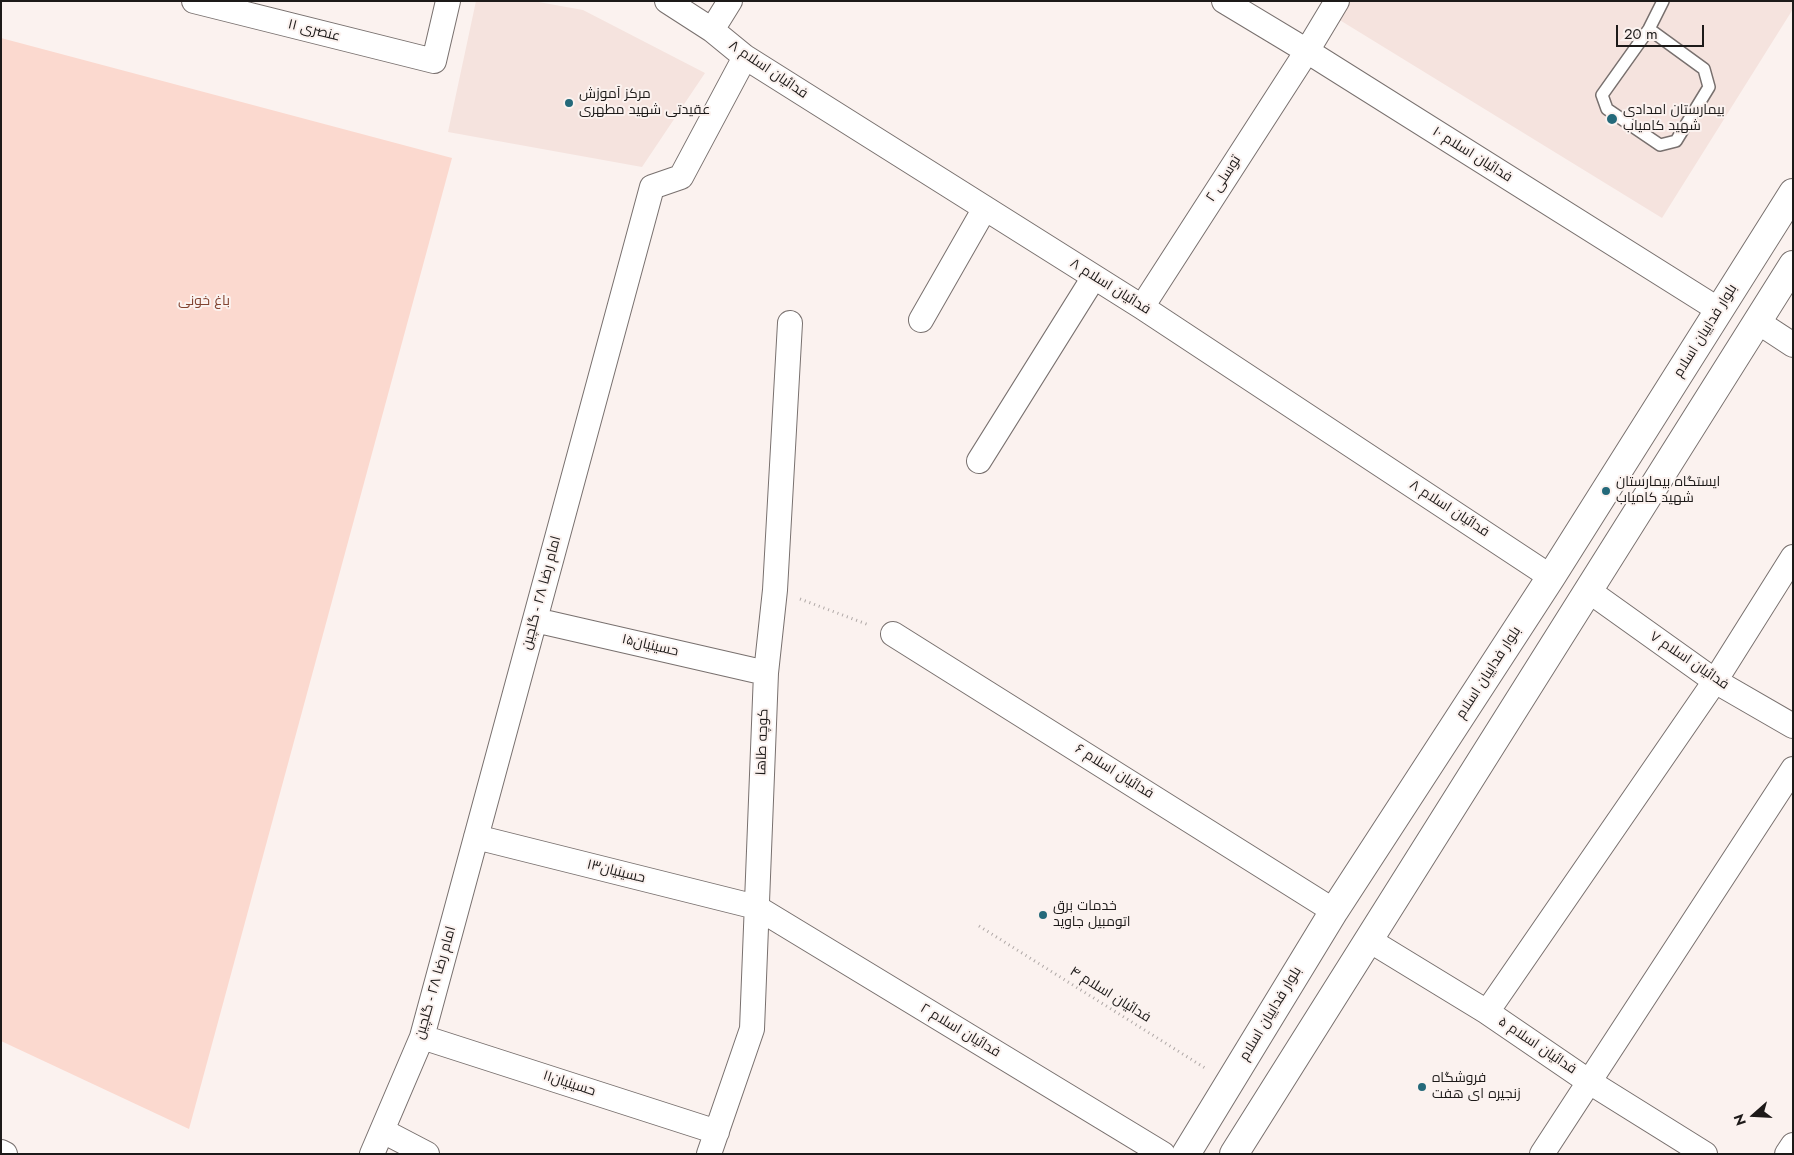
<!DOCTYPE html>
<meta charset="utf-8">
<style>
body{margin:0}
#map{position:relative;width:1794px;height:1155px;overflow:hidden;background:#fbf2ef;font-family:Jost,sans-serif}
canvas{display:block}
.frame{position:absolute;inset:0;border:2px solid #1d1a19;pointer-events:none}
.north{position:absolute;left:1729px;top:1090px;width:50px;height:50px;-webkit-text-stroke:4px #fbf2ef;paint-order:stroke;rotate:251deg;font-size:14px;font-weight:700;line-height:20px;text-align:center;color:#1d1a19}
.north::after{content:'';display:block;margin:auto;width:18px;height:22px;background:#1d1a19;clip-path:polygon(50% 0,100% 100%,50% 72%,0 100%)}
.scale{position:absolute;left:1616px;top:25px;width:88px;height:22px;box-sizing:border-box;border:2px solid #1d1a19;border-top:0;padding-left:6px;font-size:15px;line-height:18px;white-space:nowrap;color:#1d1a19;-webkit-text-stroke:4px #fbf2ef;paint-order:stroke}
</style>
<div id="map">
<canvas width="1794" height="1155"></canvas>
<div class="frame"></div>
<div class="north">N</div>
<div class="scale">20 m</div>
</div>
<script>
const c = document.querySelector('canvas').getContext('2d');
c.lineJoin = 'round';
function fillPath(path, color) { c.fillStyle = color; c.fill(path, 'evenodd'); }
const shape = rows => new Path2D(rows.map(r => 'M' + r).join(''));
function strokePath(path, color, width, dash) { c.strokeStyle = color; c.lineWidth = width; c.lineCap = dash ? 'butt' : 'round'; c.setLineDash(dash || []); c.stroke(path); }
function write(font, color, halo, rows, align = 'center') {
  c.font = font + ' Jost,Cairo,sans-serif'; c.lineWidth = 4; c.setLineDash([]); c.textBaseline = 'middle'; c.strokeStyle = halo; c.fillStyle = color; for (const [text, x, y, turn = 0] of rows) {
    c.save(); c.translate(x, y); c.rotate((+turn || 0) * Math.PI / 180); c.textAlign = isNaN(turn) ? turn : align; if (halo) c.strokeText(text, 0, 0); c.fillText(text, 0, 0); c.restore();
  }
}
fillPath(shape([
 [476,1,533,1,583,10,705,73,642,167,448,132],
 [1349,1,1793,1,1793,9,1662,218,1338,19]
]), '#f5e3de');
fillPath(shape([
 [1,38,452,158,189,1129,1,1041]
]), '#fbd9cf');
const lane = shape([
 [1649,29,1704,69,1709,87,1676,141,1660,145,1607,109,1602,95,1649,29,1663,1]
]);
const street = shape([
 [194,1,434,61,448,1],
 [667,1,712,30,745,57,1142,307,1551,577],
 [1224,1,1307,51,1719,310],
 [712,30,730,1],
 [1142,307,1307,51,1337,1],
 [921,320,985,208],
 [1758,322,1793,345],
 [979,461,1094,277],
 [1589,591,1715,681,1793,726],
 [535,620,766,673],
 [893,634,1334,911],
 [476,837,756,907,1163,1154],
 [1369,940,1487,1012,1588,1081,1705,1154],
 [1487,1012,1715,681,1793,557],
 [422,1037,717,1132],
 [383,1131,427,1154],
 [1,1152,5,1154],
 [372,1154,422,1037,652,187,681,177,745,57],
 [709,1154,752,1029,766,673,775,590,790,323],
 [1542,1154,1793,769],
 [1787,1154,1793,1145]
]);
const secondary = shape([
 [1186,1154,1334,911,1551,577,1793,193],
 [1234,1154,1793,265]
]);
strokePath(lane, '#78706e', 14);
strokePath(street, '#78706e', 26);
strokePath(secondary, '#78706e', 30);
strokePath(shape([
 [800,599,869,625],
 [979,926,1205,1068]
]), '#afa8a6', 3, [1, 4]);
strokePath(lane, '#fff', 11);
strokePath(street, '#fff', 24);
strokePath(secondary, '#fff', 28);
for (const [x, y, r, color] of [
 [569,103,5,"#24697a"],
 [1612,119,6,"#24697a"],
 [1606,491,5,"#24697a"],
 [1043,915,5,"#24697a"],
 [1422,1087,5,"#24697a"]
]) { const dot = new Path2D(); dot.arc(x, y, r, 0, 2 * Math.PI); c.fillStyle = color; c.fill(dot); strokePath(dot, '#fbf2ef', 2); }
write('14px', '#1d1a19', '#fbf2ef', [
 ["عنصری ۱۱",314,31,14],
 ["فدائیان اسلام ۸",768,70,34],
 ["فدائیان اسلام ۱۰",1472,155,32],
 ["توسلی ۲",1224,179,-57],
 ["فدائیان اسلام ۸",1110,287,32],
 ["بلوار فداییان اسلام",1706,331,-58],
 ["فدائیان اسلام ۸",1449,509,33],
 ["امام رضا ۲۸ - گلچین",542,593,-75],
 ["حسینیان۱۵",650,646,13],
 ["فدائیان اسلام ۷",1689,661,34],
 ["بلوار فداییان اسلام",1489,673,-57],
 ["کوچه طاها",763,742,-88],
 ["فدائیان اسلام ۶",1114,772,32],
 ["حسینیان۱۳",616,872,14],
 ["امام رضا ۲۸ - گلچین",436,983,-74],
 ["فدائیان اسلام ۴",1110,995,32],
 ["بلوار فداییان اسلام",1271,1014,-59],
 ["فدائیان اسلام ۲",960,1031,31],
 ["فدائیان اسلام ۵",1537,1046,34],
 ["حسینیان۱۱",569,1084,18]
]);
write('14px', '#1d1a19', '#fbf2ef', [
 ["مرکز آموزش",579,95],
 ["عقیدتی شهید مطهری",579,111],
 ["بیمارستان امدادی",1623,111],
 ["شهید کامیاب",1623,127],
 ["ایستگاه بیمارستان",1616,483],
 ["شهید کامیاب",1616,499],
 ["خدمات برق",1053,907],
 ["اتومبیل جاوید",1053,923],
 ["فروشگاه",1432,1079],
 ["زنجیره ای هفت",1432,1095]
], 'left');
write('14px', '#824431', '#fbf2ef', [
 ["باغ خونی",204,302]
]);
</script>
